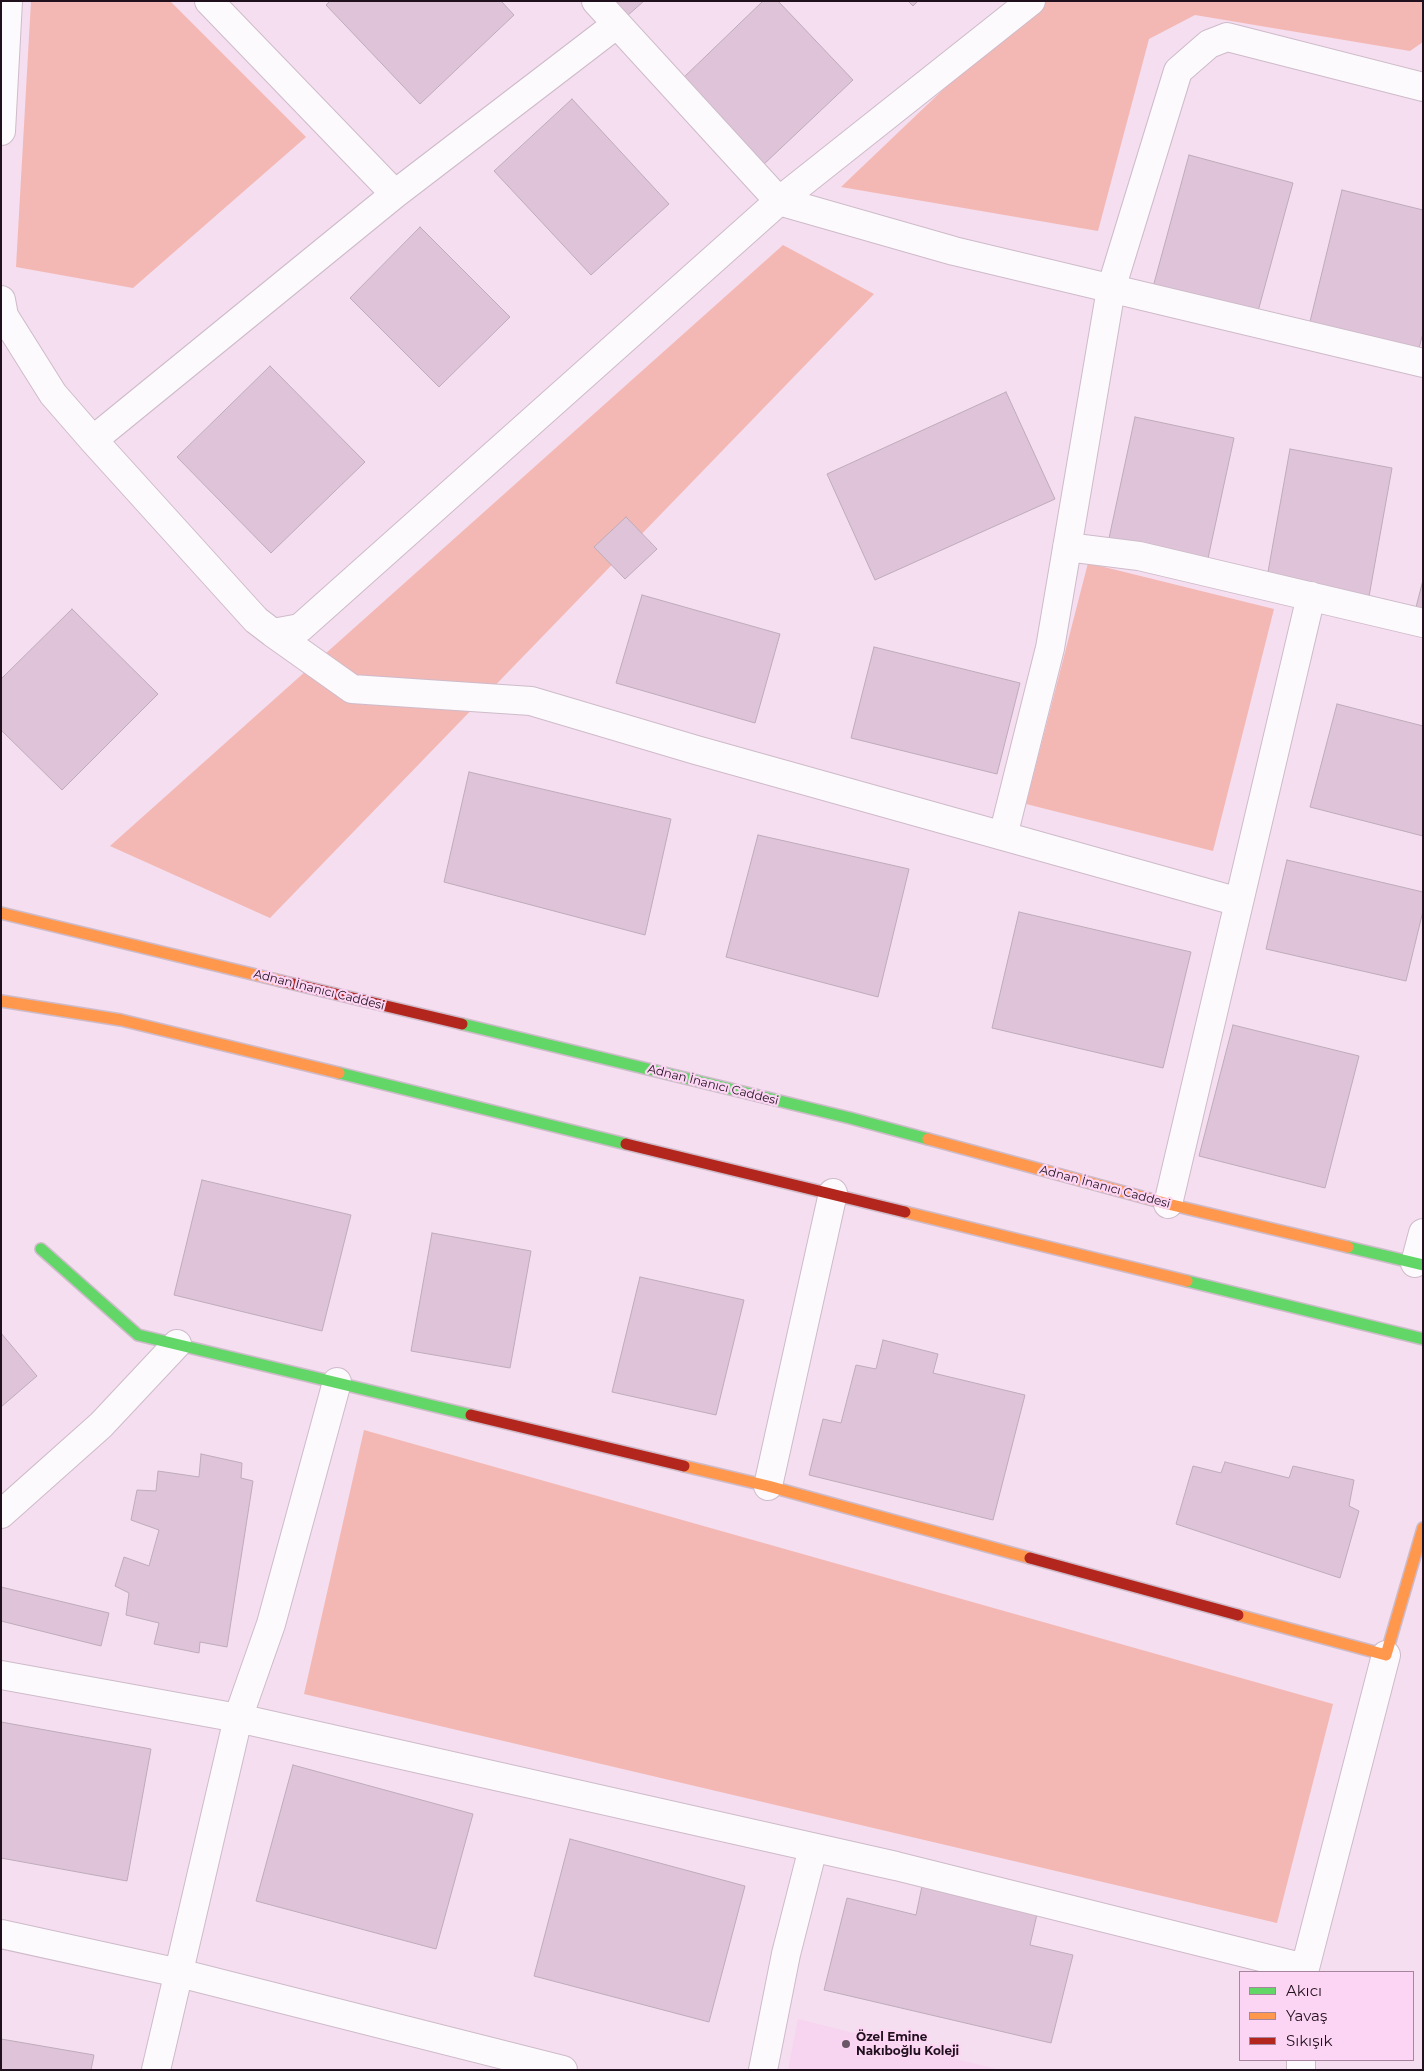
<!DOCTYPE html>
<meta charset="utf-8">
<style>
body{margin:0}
#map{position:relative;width:1424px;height:2071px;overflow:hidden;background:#f4deef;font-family:Montserrat,sans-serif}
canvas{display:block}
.frame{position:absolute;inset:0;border:2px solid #20101d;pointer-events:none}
.legend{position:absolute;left:1239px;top:1971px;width:175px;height:90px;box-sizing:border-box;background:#fdd5f4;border:1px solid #a5869e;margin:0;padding:6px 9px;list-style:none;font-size:15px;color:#20101d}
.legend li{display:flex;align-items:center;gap:10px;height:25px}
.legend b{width:25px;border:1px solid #a5869e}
</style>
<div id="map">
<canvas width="1424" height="2071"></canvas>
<div class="frame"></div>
<ul class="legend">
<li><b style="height:6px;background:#63d668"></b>Akıcı</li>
<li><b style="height:6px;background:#ff974d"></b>Yavaş</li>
<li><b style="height:6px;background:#b3261e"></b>Sıkışık</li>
</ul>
</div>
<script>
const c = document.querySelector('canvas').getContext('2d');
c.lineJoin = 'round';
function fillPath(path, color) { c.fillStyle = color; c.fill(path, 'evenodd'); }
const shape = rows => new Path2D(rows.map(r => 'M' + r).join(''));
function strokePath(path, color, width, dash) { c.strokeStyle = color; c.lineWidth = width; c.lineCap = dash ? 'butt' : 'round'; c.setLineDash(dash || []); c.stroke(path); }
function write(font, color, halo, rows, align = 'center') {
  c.font = font + ' Montserrat,sans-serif'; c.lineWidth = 4.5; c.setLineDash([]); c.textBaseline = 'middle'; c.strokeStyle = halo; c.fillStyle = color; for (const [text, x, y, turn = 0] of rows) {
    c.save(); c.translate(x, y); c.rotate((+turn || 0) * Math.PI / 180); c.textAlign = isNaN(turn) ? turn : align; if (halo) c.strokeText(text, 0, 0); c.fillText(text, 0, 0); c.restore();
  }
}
fillPath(shape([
 [798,2019,1000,2070,788,2070]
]), '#f7d4ef');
fillPath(shape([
 [31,1,170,1,306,137,133,288,16,267],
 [1036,1,1423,1,1423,42,1410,51,1195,15,1149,39,1098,231,841,187],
 [783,245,874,294,270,918,110,846],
 [1088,563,1274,609,1213,851,1026,804],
 [364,1430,1333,1704,1277,1923,304,1694]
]), '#f3b8b4');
const building = shape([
 [330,1,501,1,514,15,420,104,326,5,330,1],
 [600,1,644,1,619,23,600,1],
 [763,1,778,1,853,80,762,166,680,81,763,1],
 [908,1,918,1,913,6,908,1],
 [572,99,669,204,591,275,494,171,572,99],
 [1189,155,1293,183,1257,315,1153,287,1189,155],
 [1342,190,1423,210,1423,333,1417,356,1308,330,1342,190],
 [420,227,510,317,439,387,350,298,420,227],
 [270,366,365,462,271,553,177,457,270,366],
 [1006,392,1055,499,875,580,827,474,1006,392],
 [1135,417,1234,438,1207,563,1108,543,1135,417],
 [1290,449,1392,468,1368,602,1266,583,1290,449],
 [626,517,657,549,625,579,594,547,626,517],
 [1423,580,1423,617,1414,615,1423,580],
 [642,595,780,634,755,723,616,683,642,595],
 [72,609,158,694,62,790,1,730,1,679,72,609],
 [874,647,1020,683,997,774,851,738,874,647],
 [1337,704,1423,726,1423,836,1310,807,1337,704],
 [469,772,671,819,645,935,444,882,469,772],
 [758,835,909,869,878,997,726,957,758,835],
 [1287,860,1423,892,1423,911,1406,981,1266,949,1287,860],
 [1019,912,1191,952,1163,1068,992,1028,1019,912],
 [1233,1025,1359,1056,1325,1188,1199,1156,1233,1025],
 [202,1180,351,1215,322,1331,174,1295,202,1180],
 [432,1233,531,1251,510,1368,411,1351,432,1233],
 [640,1277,744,1300,716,1415,612,1392,640,1277],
 [1,1333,37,1376,1,1407,1,1333],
 [883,1340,938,1354,933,1373,1025,1395,993,1520,809,1475,823,1419,841,1423,856,1365,876,1369,883,1340],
 [201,1454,242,1463,241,1478,253,1481,227,1647,200,1642,199,1653,154,1644,159,1623,126,1615,129,1593,115,1586,124,1557,149,1566,159,1530,131,1520,137,1490,156,1491,158,1471,199,1477,201,1454],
 [1225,1462,1289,1478,1293,1466,1354,1480,1349,1506,1359,1511,1340,1578,1176,1524,1193,1466,1221,1473,1225,1462],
 [1,1587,109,1613,101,1646,1,1621,1,1587],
 [1,1722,151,1749,127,1881,1,1858,1,1722],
 [293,1765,473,1814,436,1949,256,1901,293,1765],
 [570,1839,745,1886,709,2022,534,1976,570,1839],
 [922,1886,1037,1914,1030,1945,1073,1955,1051,2043,824,1990,847,1898,916,1915,922,1886],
 [1,2039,94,2055,91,2070,1,2070,1,2039]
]);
fillPath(building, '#dfc4d9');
strokePath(building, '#beabba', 1);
const street = shape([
 [209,1,395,194],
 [596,1,779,201,954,251,1423,363],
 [1,131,8,1],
 [1,300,4,316,53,394,93,440,256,620,273,633,300,628,779,201,1031,1],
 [93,440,395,194,617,24],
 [1067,547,1139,556,1423,623],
 [273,633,352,689,531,701,696,750,1239,902],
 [1003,836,1050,648,1111,289,1178,71,1209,44,1227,37,1423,87],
 [1168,1204,1311,596],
 [1415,1263,1423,1233],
 [768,1486,833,1193],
 [1,1514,101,1425,177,1344],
 [1,1675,238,1718,896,1866,1305,1968],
 [1,1934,179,1973,563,2070],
 [1304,1972,1386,1655],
 [156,2070,238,1718,271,1624,337,1382],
 [763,2070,786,1954,813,1848],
 [1301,2070,1301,2060]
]);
const fast = shape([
 [462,1024,850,1118,928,1139],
 [339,1073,626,1144],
 [1348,1247,1423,1265],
 [41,1249,138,1335,471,1415],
 [1187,1281,1423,1339]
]);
const slow = shape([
 [1,913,281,981],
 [1,1001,121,1020,339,1073],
 [928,1139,1168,1204,1348,1247],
 [905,1212,1187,1281],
 [684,1466,768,1486,1030,1558],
 [1238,1615,1386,1655,1423,1528]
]);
const jam = shape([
 [281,981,462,1024],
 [626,1144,905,1212],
 [471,1415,684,1466],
 [1030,1558,1238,1615]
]);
strokePath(street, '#cebbca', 30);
strokePath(fast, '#cebbca', 14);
strokePath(slow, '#cebbca', 14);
strokePath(jam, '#cebbca', 14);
strokePath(street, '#fdfafd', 28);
strokePath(fast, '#63d668', 11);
strokePath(slow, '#ff974d', 11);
strokePath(jam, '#b3261e', 11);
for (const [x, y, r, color] of [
 [846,2044,5,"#6a5866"]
]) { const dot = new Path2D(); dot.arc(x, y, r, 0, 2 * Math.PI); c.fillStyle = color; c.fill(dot); strokePath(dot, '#fdd5f4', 2); }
write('12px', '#20101d', '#fdd5f4', [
 ["Adnan İnanıcı Caddesi",319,990,14],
 ["Adnan İnanıcı Caddesi",713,1085,14],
 ["Adnan İnanıcı Caddesi",1105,1187,15]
]);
write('bold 12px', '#20101d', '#fdd5f4', [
 ["Özel Emine",856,2037],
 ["Nakıboğlu Koleji",856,2051]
], 'left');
</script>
